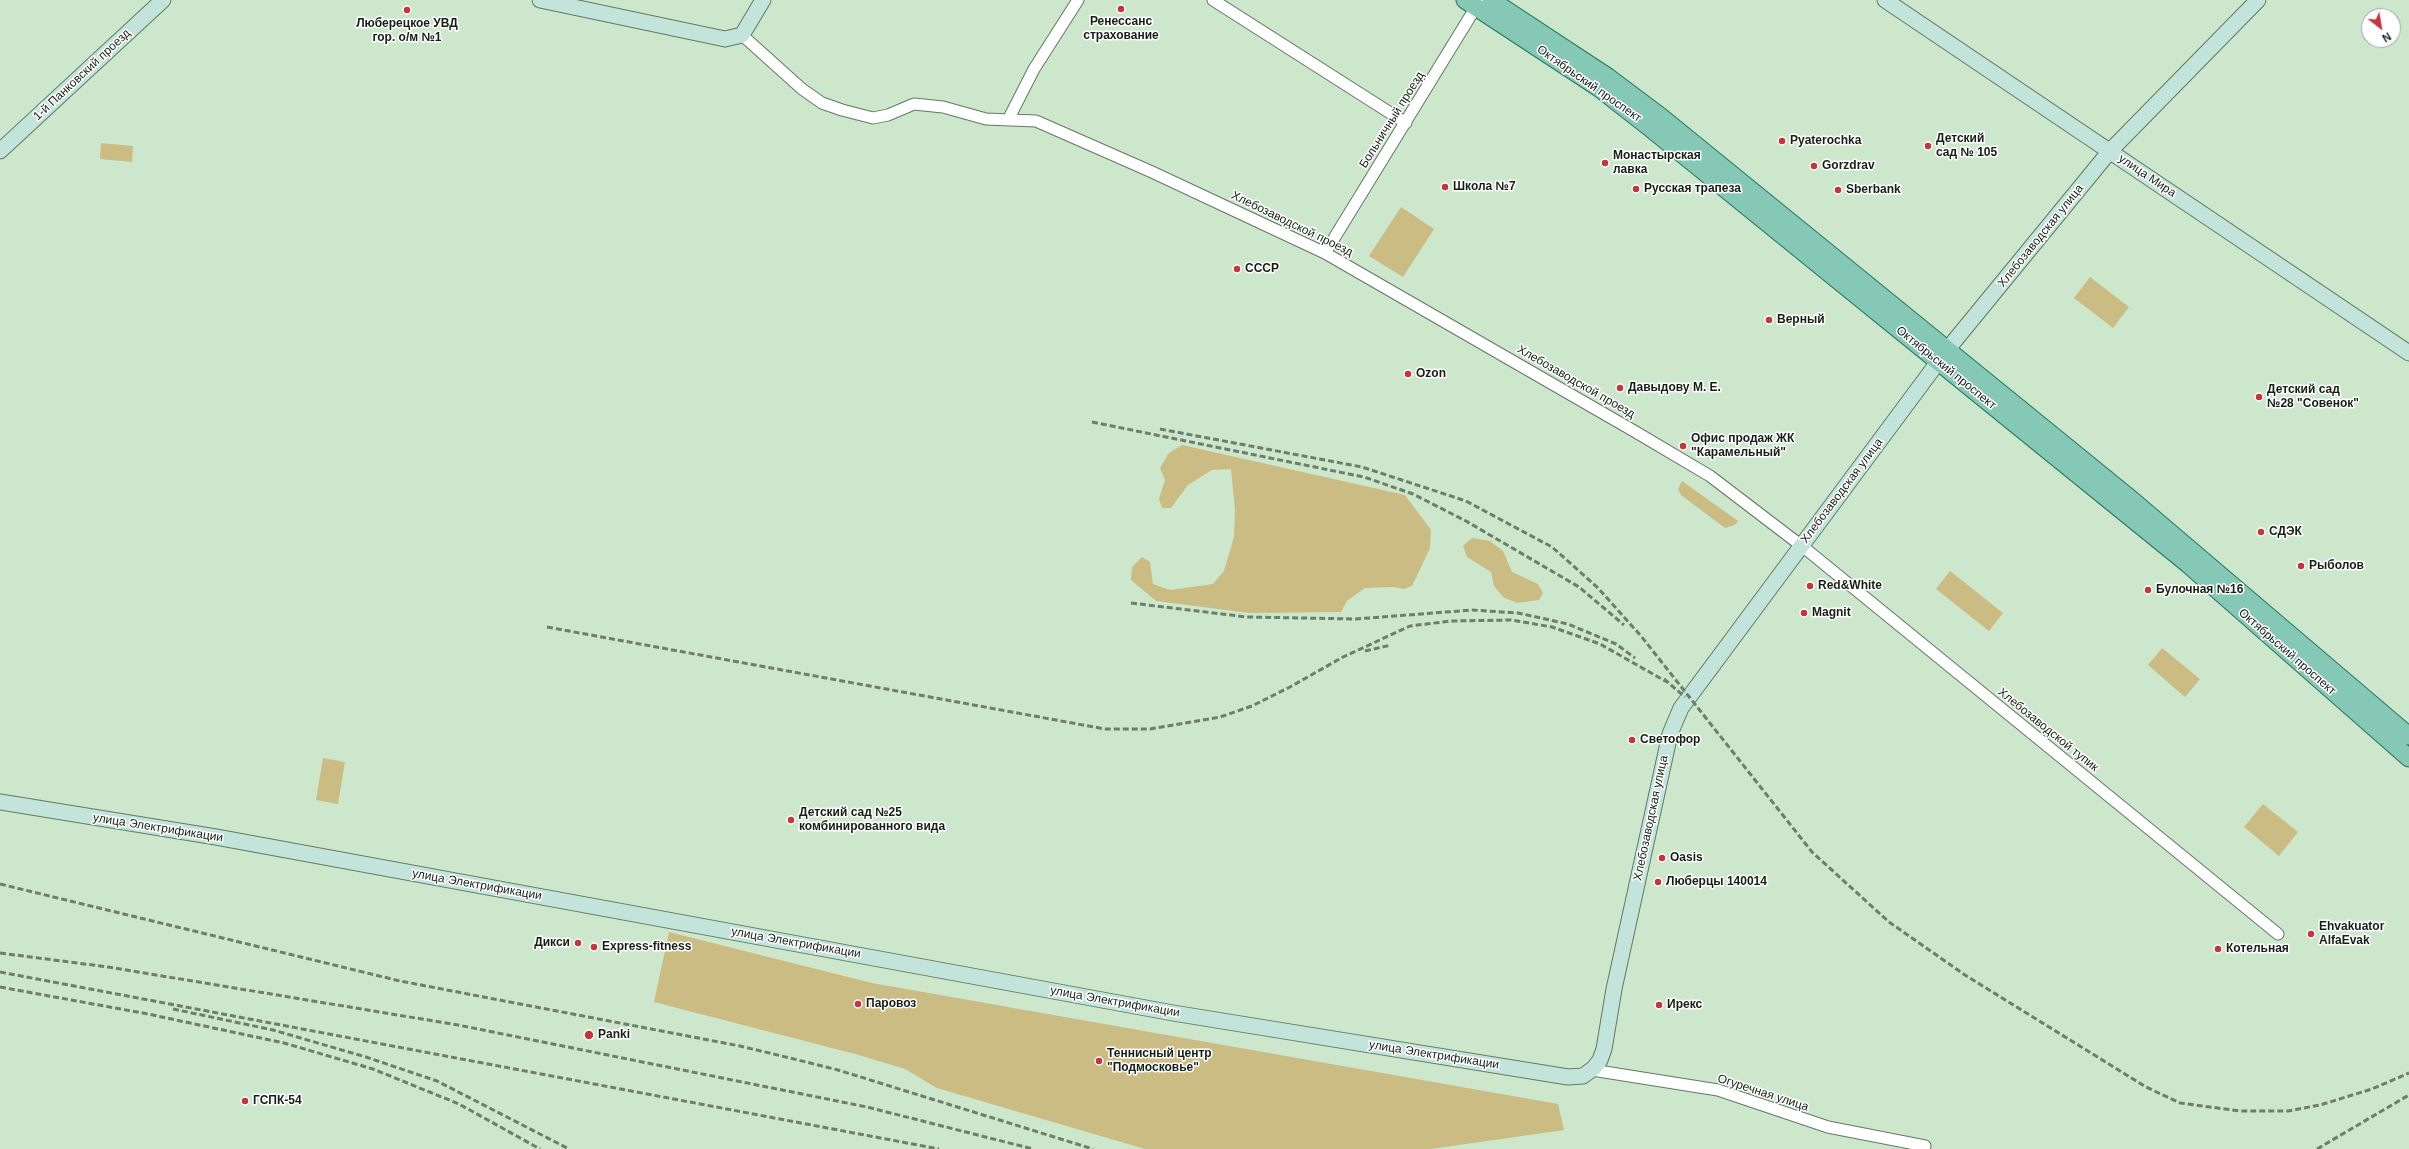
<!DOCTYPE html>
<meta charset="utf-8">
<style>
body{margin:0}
#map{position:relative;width:2409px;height:1149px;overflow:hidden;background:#cde7cd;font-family:Arial,sans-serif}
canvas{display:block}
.north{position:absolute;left:2361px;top:8px;width:40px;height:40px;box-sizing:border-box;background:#fff;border:1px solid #a1a5a1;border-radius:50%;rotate:149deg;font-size:11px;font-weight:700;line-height:16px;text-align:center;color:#151f15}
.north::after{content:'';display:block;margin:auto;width:14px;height:18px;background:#c5363c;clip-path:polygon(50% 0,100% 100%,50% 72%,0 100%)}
</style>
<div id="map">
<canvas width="2409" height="1149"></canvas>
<div class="north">N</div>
</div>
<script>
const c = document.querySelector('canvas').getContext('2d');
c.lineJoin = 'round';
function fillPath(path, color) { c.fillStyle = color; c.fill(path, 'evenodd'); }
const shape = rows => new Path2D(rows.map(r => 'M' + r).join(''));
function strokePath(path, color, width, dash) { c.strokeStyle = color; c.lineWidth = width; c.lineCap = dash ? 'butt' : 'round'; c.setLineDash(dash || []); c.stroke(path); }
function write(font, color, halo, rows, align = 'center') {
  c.font = font + ' Arial,sans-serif'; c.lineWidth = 3; c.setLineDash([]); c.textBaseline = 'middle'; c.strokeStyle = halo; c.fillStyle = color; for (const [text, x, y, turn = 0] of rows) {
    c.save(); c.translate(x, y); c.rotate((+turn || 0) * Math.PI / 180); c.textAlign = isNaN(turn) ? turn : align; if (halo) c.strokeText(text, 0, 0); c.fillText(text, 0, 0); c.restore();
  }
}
fillPath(shape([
 [101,143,133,146,132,162,100,159],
 [1401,207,1434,229,1403,277,1369,256],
 [2090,277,2129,307,2113,328,2074,298],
 [1182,445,1405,495,1431,530,1430,548,1412,586,1404,589,1393,587,1365,588,1347,601,1341,612,1249,613,1156,601,1131,580,1132,567,1142,557,1150,562,1153,584,1170,590,1213,584,1224,571,1234,537,1235,510,1231,469,1212,470,1188,485,1171,508,1162,508,1159,499,1165,480,1160,468,1169,453],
 [1682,481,1738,521,1735,525,1725,528,1681,495,1678,489],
 [1472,538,1490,541,1503,551,1512,572,1538,584,1543,593,1539,600,1517,603,1503,597,1494,586,1491,572,1467,557,1463,546],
 [1950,571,2003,613,1989,631,1936,589],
 [2162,648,2200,679,2185,697,2148,665],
 [323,758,345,762,338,804,316,800],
 [2263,804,2298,832,2279,856,2244,827],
 [669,932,872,983,1558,1104,1564,1130,1431,1149,1145,1149,937,1088,905,1069,855,1054,654,1002]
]), '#cabc82');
const street = shape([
 [1213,0,1406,123],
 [742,35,802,89,822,103,842,110,873,118,888,115,914,104,943,107,986,119,1036,121,1152,172,1325,253,1634,431,1710,476,1807,550,2278,934],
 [1008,120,1034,69,1078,0],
 [1325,253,1479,2],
 [1592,1070,1718,1090,1828,1127,1925,1146]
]);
const secondary = shape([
 [540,0,725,39,742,35,763,0],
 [1885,0,2409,353],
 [0,151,163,0],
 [0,802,216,837,1173,1013,1568,1077,1583,1076,1594,1068,1600,1060,1604,1049,1614,989,1670,734,1681,708,1947,350,2110,151,2258,0]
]);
const primary = shape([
 [1465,0,1599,88,1649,127,2188,564,2409,758],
 [1491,0,1608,77,1660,116,2126,495,2409,736]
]);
strokePath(street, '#627962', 13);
strokePath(secondary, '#627962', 17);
strokePath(primary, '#28755c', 19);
strokePath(street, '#fff', 11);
strokePath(secondary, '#c2e4da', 15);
strokePath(primary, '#85c8b5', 17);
strokePath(shape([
 [1092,422,1364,477,1413,494,1466,521,1579,587,1624,625],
 [1160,429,1362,467,1466,501,1552,547,1598,588,1641,636,1812,852,1889,922,1965,975,2146,1087,2180,1103,2240,1111,2288,1111,2320,1105,2372,1089,2409,1073],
 [1131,603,1247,617,1356,619,1472,610,1518,613,1568,624,1616,644,1635,658],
 [547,627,1105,729,1150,729,1220,717,1252,706,1290,687,1343,657,1410,626,1451,621,1511,620,1552,627,1600,644,1667,682],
 [1365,651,1391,645],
 [1664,679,1685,697],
 [0,884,400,981,740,1046,790,1058,838,1070,1093,1149],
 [0,953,108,967,458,1025,867,1107,1033,1149],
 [0,972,939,1149],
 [0,987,148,1014,284,1043,373,1069,459,1104,540,1149],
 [173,1009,273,1030,366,1057,437,1081,569,1149],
 [2317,1149,2409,1095]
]), '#6c7e6c', 3, [6, 3]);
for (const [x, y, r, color] of [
 [1121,9,4,"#c5363c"],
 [407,10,4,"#c5363c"],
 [1782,141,4,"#c5363c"],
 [1928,146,4,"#c5363c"],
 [1605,163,4,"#c5363c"],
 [1814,166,4,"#c5363c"],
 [1445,187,4,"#c5363c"],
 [1636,189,4,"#c5363c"],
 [1838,190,4,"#c5363c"],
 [1237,269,4,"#c5363c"],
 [1769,320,4,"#c5363c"],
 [1408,374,4,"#c5363c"],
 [1620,388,4,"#c5363c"],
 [2259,397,4,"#c5363c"],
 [1683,446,4,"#c5363c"],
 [2261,532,4,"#c5363c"],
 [2301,566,4,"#c5363c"],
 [1810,586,4,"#c5363c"],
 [2148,590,4,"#c5363c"],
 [1804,613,4,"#c5363c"],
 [1632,740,4,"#c5363c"],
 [791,820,4,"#c5363c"],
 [1662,858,4,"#c5363c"],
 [1658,882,4,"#c5363c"],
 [2311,934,4,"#c5363c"],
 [578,943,4,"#c5363c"],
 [594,947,4,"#c5363c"],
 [2218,949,4,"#c5363c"],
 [858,1004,4,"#c5363c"],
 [1659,1005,4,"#c5363c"],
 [589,1035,5,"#c5363c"],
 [1099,1061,4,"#c5363c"],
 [245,1101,4,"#c5363c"]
]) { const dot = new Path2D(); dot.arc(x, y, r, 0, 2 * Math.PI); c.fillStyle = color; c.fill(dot); strokePath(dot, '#fff', 1.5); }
write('bold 12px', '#151f15', '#fff', [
 ["Ренессанс",1121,22,"center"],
 ["страхование",1121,36,"center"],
 ["Люберецкое УВД",407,24,"center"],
 ["гор. о/м №1",407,38,"center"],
 ["Детский",1936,139],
 ["сад № 105",1936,153],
 ["Pyaterochka",1790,141],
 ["Монастырская",1613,156],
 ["лавка",1613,170],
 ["Gorzdrav",1822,166],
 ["Школа №7",1453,187],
 ["Русская трапеза",1644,189],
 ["Sberbank",1846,190],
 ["СССР",1245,269],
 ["Верный",1777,320],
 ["Ozon",1416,374],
 ["Давыдову М. Е.",1628,388],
 ["Детский сад",2267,390],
 ["№28 \"Совенок\"",2267,404],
 ["Офис продаж ЖК",1691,439],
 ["\"Карамельный\"",1691,453],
 ["СДЭК",2269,532],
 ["Рыболов",2309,566],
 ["Red&White",1818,586],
 ["Булочная №16",2156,590],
 ["Magnit",1812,613],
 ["Светофор",1640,740],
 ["Детский сад №25",799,813],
 ["комбинированного вида",799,827],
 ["Oasis",1670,858],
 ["Люберцы 140014",1666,882],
 ["Ehvakuator",2319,927],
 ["AlfaEvak",2319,941],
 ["Дикси",570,943,"right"],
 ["Express-fitness",602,947],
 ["Котельная",2226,949],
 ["Паровоз",866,1004],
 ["Ирекс",1667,1005],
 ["Panki",598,1035],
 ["Теннисный центр",1107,1054],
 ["\"Подмосковье\"",1107,1068],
 ["ГСПК-54",253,1101]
], 'left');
write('12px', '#151f15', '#fff', [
 ["1-й Панковский проезд",82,75,-43],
 ["Октябрьский проспект",1589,84,35],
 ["Больничный проезд",1392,120,-58],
 ["улица Мира",2147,176,34],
 ["Хлебозаводской проезд",1292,224,26],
 ["Хлебозаводская улица",2041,236,-51],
 ["Октябрьский проспект",1946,368,39],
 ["Хлебозаводской проезд",1576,382,30],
 ["Хлебозаводская улица",1842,491,-53],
 ["Октябрьский проспект",2287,652,41],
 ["Хлебозаводской тупик",2048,730,39],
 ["Хлебозаводская улица",1651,818,-78],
 ["улица Электрификации",158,828,9],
 ["улица Электрификации",477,885,10],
 ["улица Электрификации",796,943,10],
 ["улица Электрификации",1115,1002,10],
 ["улица Электрификации",1434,1055,9],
 ["Огуречная улица",1763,1093,18]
]);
</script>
